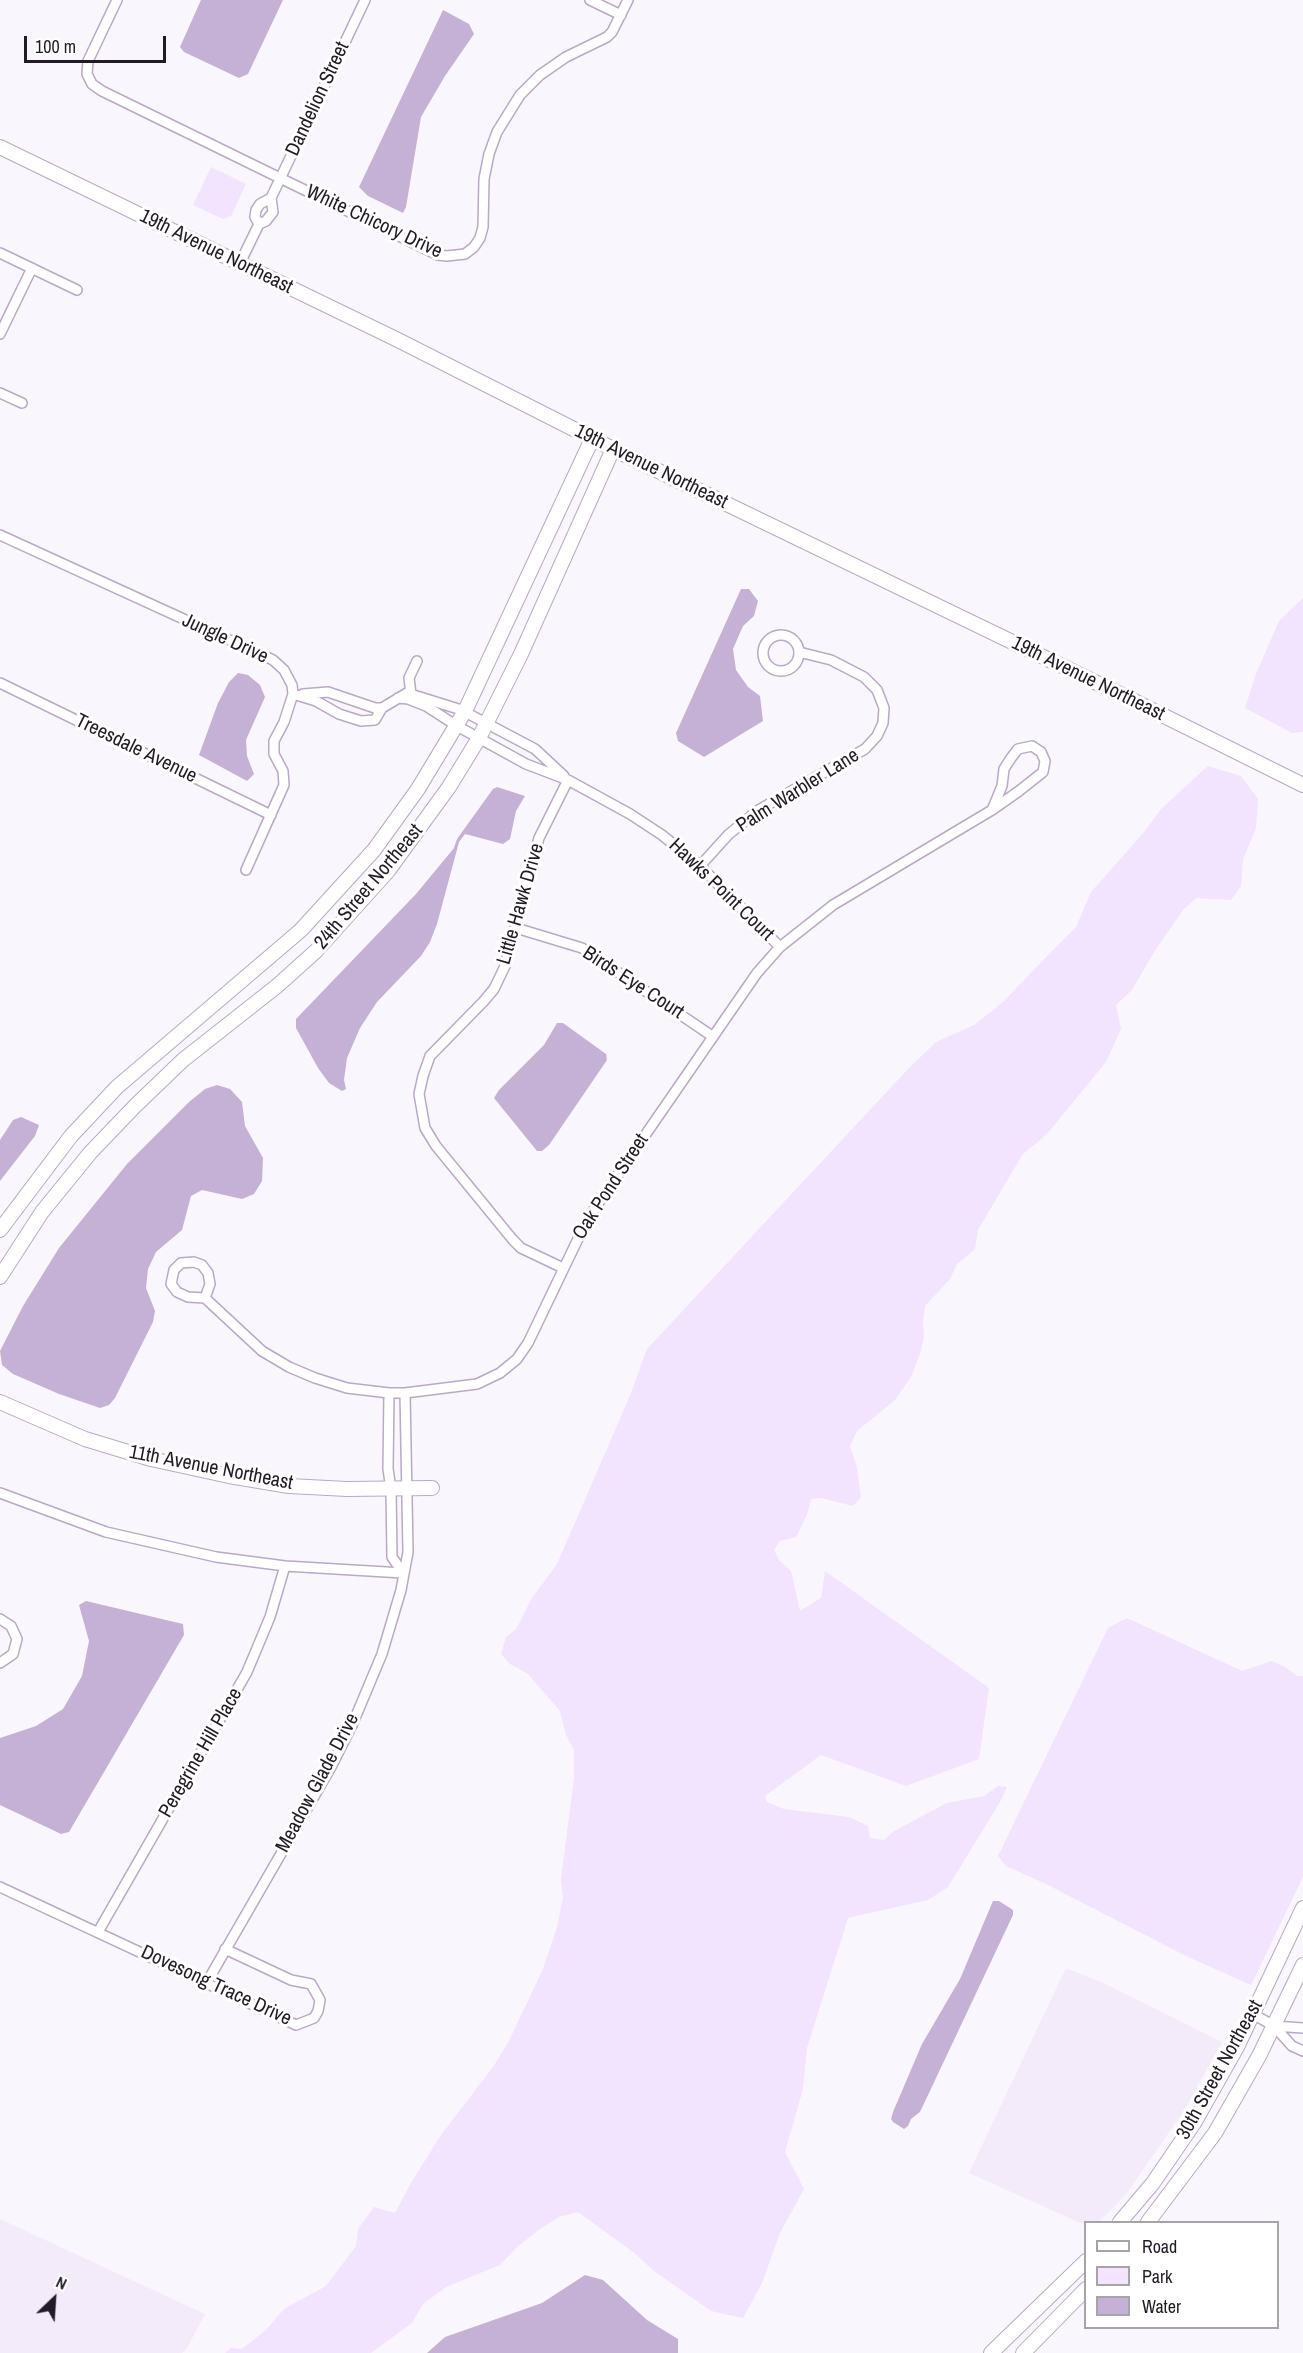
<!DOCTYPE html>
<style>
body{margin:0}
#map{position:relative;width:1303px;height:2353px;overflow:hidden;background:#faf6fd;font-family:"Archivo Narrow",sans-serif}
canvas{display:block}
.legend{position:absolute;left:1084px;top:2221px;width:195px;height:108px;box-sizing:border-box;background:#fff;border:2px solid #a7a4a9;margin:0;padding:8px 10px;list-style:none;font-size:18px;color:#221b27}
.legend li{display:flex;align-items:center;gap:12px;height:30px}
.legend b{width:30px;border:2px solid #a7a4a9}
.north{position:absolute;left:24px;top:2269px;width:60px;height:60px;-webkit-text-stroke:4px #fff;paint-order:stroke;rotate:25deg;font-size:16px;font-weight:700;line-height:24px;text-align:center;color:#221b27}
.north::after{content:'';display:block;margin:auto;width:21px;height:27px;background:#221b27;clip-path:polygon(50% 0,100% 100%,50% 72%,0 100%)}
.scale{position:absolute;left:24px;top:36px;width:142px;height:27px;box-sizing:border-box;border:3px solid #221b27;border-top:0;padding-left:8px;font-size:18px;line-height:21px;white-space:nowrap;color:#221b27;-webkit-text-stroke:4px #fff;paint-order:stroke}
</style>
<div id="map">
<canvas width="1303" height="2353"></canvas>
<ul class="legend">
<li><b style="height:8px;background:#fff"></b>Road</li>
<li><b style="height:16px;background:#f2e3fe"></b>Park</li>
<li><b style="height:16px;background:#c5b0d6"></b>Water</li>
</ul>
<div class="north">N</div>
<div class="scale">100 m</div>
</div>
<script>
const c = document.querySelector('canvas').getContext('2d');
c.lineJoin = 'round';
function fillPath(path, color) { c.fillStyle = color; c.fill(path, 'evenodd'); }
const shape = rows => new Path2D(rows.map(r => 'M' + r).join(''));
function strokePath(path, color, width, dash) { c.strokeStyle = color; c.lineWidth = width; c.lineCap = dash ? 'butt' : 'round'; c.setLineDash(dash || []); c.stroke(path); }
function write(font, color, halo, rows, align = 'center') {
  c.font = font + ' "Archivo Narrow",sans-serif'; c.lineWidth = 6; c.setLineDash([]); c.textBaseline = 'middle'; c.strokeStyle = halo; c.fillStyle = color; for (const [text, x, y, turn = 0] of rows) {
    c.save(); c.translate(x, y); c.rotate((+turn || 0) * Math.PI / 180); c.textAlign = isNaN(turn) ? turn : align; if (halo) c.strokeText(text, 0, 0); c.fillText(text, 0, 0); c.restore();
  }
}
fillPath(shape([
 [1066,1968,1103,1983,1222,2042,1183,2112,1127,2193,1099,2222,1086,2222,1085,2225,969,2173],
 [0,2219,205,2314,187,2348,182,2353,0,2353]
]), '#f3eafa');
fillPath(shape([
 [211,167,246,184,231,216,223,219,193,205],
 [1303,598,1303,732,1292,733,1245,708,1256,674,1279,621],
 [1208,766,1241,776,1258,799,1256,828,1243,860,1241,886,1231,900,1196,898,1183,910,1154,952,1132,990,1116,1005,1121,1029,1106,1062,1047,1134,1022,1155,978,1230,975,1249,957,1264,950,1279,925,1306,923,1322,924,1337,920,1354,911,1377,895,1400,857,1431,850,1446,857,1468,861,1497,853,1506,821,1498,811,1499,807,1515,796,1537,780,1541,774,1550,779,1560,791,1571,800,1611,821,1598,825,1571,989,1688,979,1759,906,1786,821,1755,765,1796,767,1802,784,1809,849,1817,868,1826,870,1838,884,1840,894,1831,947,1803,984,1796,998,1786,1007,1787,1000,1802,948,1887,928,1900,848,1918,807,2048,803,2089,785,2152,804,2189,780,2233,762,2283,743,2318,711,2311,654,2271,633,2252,578,2212,559,2217,540,2229,517,2247,500,2265,446,2287,423,2304,412,2323,371,2353,225,2353,231,2348,242,2349,266,2330,284,2309,326,2286,356,2246,358,2229,374,2207,395,2213,412,2181,441,2135,493,2067,508,2043,543,1969,557,1927,563,1898,561,1879,574,1778,574,1750,566,1735,560,1711,528,1674,510,1664,501,1654,506,1637,516,1629,532,1598,557,1564,629,1398,647,1349,909,1068,936,1042,974,1025,1002,1003,1053,950,1076,927,1091,892,1145,831,1161,809],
 [1127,1618,1242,1671,1272,1661,1285,1667,1297,1676,1303,1676,1303,1877,1251,1985,1186,1956,1044,1883,1006,1866,998,1856,1108,1628]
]), '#f2e3fe');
fillPath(shape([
 [201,0,283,0,248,74,239,78,184,52,180,47],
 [443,10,469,24,474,34,445,76,421,117,406,207,403,213,368,196,359,187],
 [741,589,749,589,758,601,754,616,743,626,733,649,736,670,748,687,760,696,763,721,704,757,678,741,676,733],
 [238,673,248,675,260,685,265,697,246,740,247,756,254,774,247,781,199,755,218,703,229,682],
 [497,787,525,796,516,811,510,839,503,844,465,834,459,842,437,924,430,942,421,956,377,1002,360,1028,347,1058,344,1080,346,1089,342,1091,329,1083,318,1068,296,1028,296,1019,416,894,454,848,457,839,493,789],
 [557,1023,563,1023,606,1054,607,1060,549,1145,542,1151,537,1151,494,1098,499,1090,544,1045],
 [217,1085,230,1089,242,1102,245,1126,263,1158,262,1181,254,1194,242,1199,202,1190,191,1196,182,1230,156,1252,148,1269,146,1288,155,1311,153,1322,115,1398,109,1405,100,1408,59,1394,13,1374,2,1365,0,1351,23,1306,59,1248,127,1164,189,1102,205,1089],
 [21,1117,39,1125,35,1136,0,1181,0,1140,13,1120],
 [86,1601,183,1624,184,1635,69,1832,61,1834,0,1805,0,1738,36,1726,63,1709,82,1676,89,1641,79,1605],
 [993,1901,999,1901,1013,1910,1013,1915,920,2112,911,2119,908,2126,904,2129,893,2122,891,2119,893,2112,922,2044,960,1979],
 [585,2275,603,2280,647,2320,678,2339,678,2353,427,2353,445,2337,542,2303]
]), '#c5b0d6');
const street = shape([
 [117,0,88,61,87,74,92,84,102,91,280,178,438,255,447,256,465,254,474,247,480,238,483,227,484,179,489,154,497,132,520,95,540,75,566,57,607,37,612,32,628,0],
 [590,0,621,15],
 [259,224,255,217,256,210,260,204,271,198],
 [0,253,77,290],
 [240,263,259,224,266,221,273,212,271,198,365,0],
 [0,334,32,268],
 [0,393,22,403],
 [0,535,273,660,284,670,292,685,293,694,284,722,274,741,274,754,283,771,284,785,246,870],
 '763 653a18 18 0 1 1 36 0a18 18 0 1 1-36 0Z',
 [0,683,271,815],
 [293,694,316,701,339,714,361,721,375,720,382,708,407,693,465,711],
 [303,694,328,692,375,708,382,708],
 [411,694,409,678,417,661],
 [398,698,408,699,426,706,457,726,526,764,568,780,630,814,662,835,700,866,780,947],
 [465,712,535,749,564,776],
 [700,866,728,835,757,811,865,749,877,736,883,723,884,708,877,690,864,677,831,660,799,652],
 [516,928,582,948,712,1036],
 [563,1268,521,1248,513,1240,436,1146,425,1128,419,1094,423,1076,430,1056,483,1002,494,989,505,966,539,838,568,780],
 [205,1298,210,1284,208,1273,202,1265,194,1262,181,1263,174,1270,171,1284,177,1292,188,1297,205,1298,262,1351,289,1367,315,1378,347,1388,389,1393,405,1393,477,1384,500,1373,517,1359,528,1343,588,1218,757,973,780,947,833,905,992,810,1019,791,1043,772,1045,761,1041,752,1032,746,1018,749,1011,758,1004,769,1002,786,992,810],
 [389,1393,388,1469,391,1489,392,1557,403,1573],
 [0,1493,106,1532,216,1557,285,1566,403,1573],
 [0,1619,11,1626,17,1639,13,1654,0,1663],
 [0,1887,296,2025,314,2018,318,2011,320,2000,311,1984,291,1980,225,1949],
 [98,1932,247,1672,270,1617,285,1566],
 [207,1982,331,1767,353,1723,382,1654,401,1590,408,1552,405,1393],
 [1253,2014,1274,2026,1292,2046,1303,2051],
 [1274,2026,1303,2028]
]);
const secondary = shape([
 [0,147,398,340,613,449,1128,698,1303,785],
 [0,1230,71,1136,117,1087,301,930,374,850,418,789,465,711,592,439],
 [0,1277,42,1212,90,1153,135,1106,183,1060,277,986,316,951,388,871,449,787,479,738,521,654,613,449],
 [0,1402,85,1439,151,1459,229,1476,289,1486,347,1489,432,1488],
 [1120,2222,1153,2183,1194,2123,1237,2047,1303,1908],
 [1148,2222,1215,2133,1259,2056,1303,1965],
 [991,2353,1086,2261],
 [1023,2353,1086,2289]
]);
strokePath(street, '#baa8c8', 12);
strokePath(secondary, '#baa8c8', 16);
strokePath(street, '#fff', 9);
strokePath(secondary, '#fff', 14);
write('20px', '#221b27', '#fff', [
 ["Dandelion Street",318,99,-65],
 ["White Chicory Drive",374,222,25],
 ["19th Avenue Northeast",216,252,26],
 ["19th Avenue Northeast",651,467,26],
 ["Jungle Drive",225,639,25],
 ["19th Avenue Northeast",1088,679,26],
 ["Treesdale Avenue",136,749,26],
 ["Palm Warbler Lane",798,791,-32],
 ["24th Street Northeast",369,887,-50],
 ["Hawks Point Court",721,890,44],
 ["Little Hawk Drive",521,904,-74],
 ["Birds Eye Court",633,983,33],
 ["Oak Pond Street",611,1187,-57],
 ["11th Avenue Northeast",211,1468,11],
 ["Peregrine Hill Place",201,1753,-60],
 ["Meadow Glade Drive",318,1783,-62],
 ["Dovesong Trace Drive",216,1986,25],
 ["30th Street Northeast",1220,2070,-61]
]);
</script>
